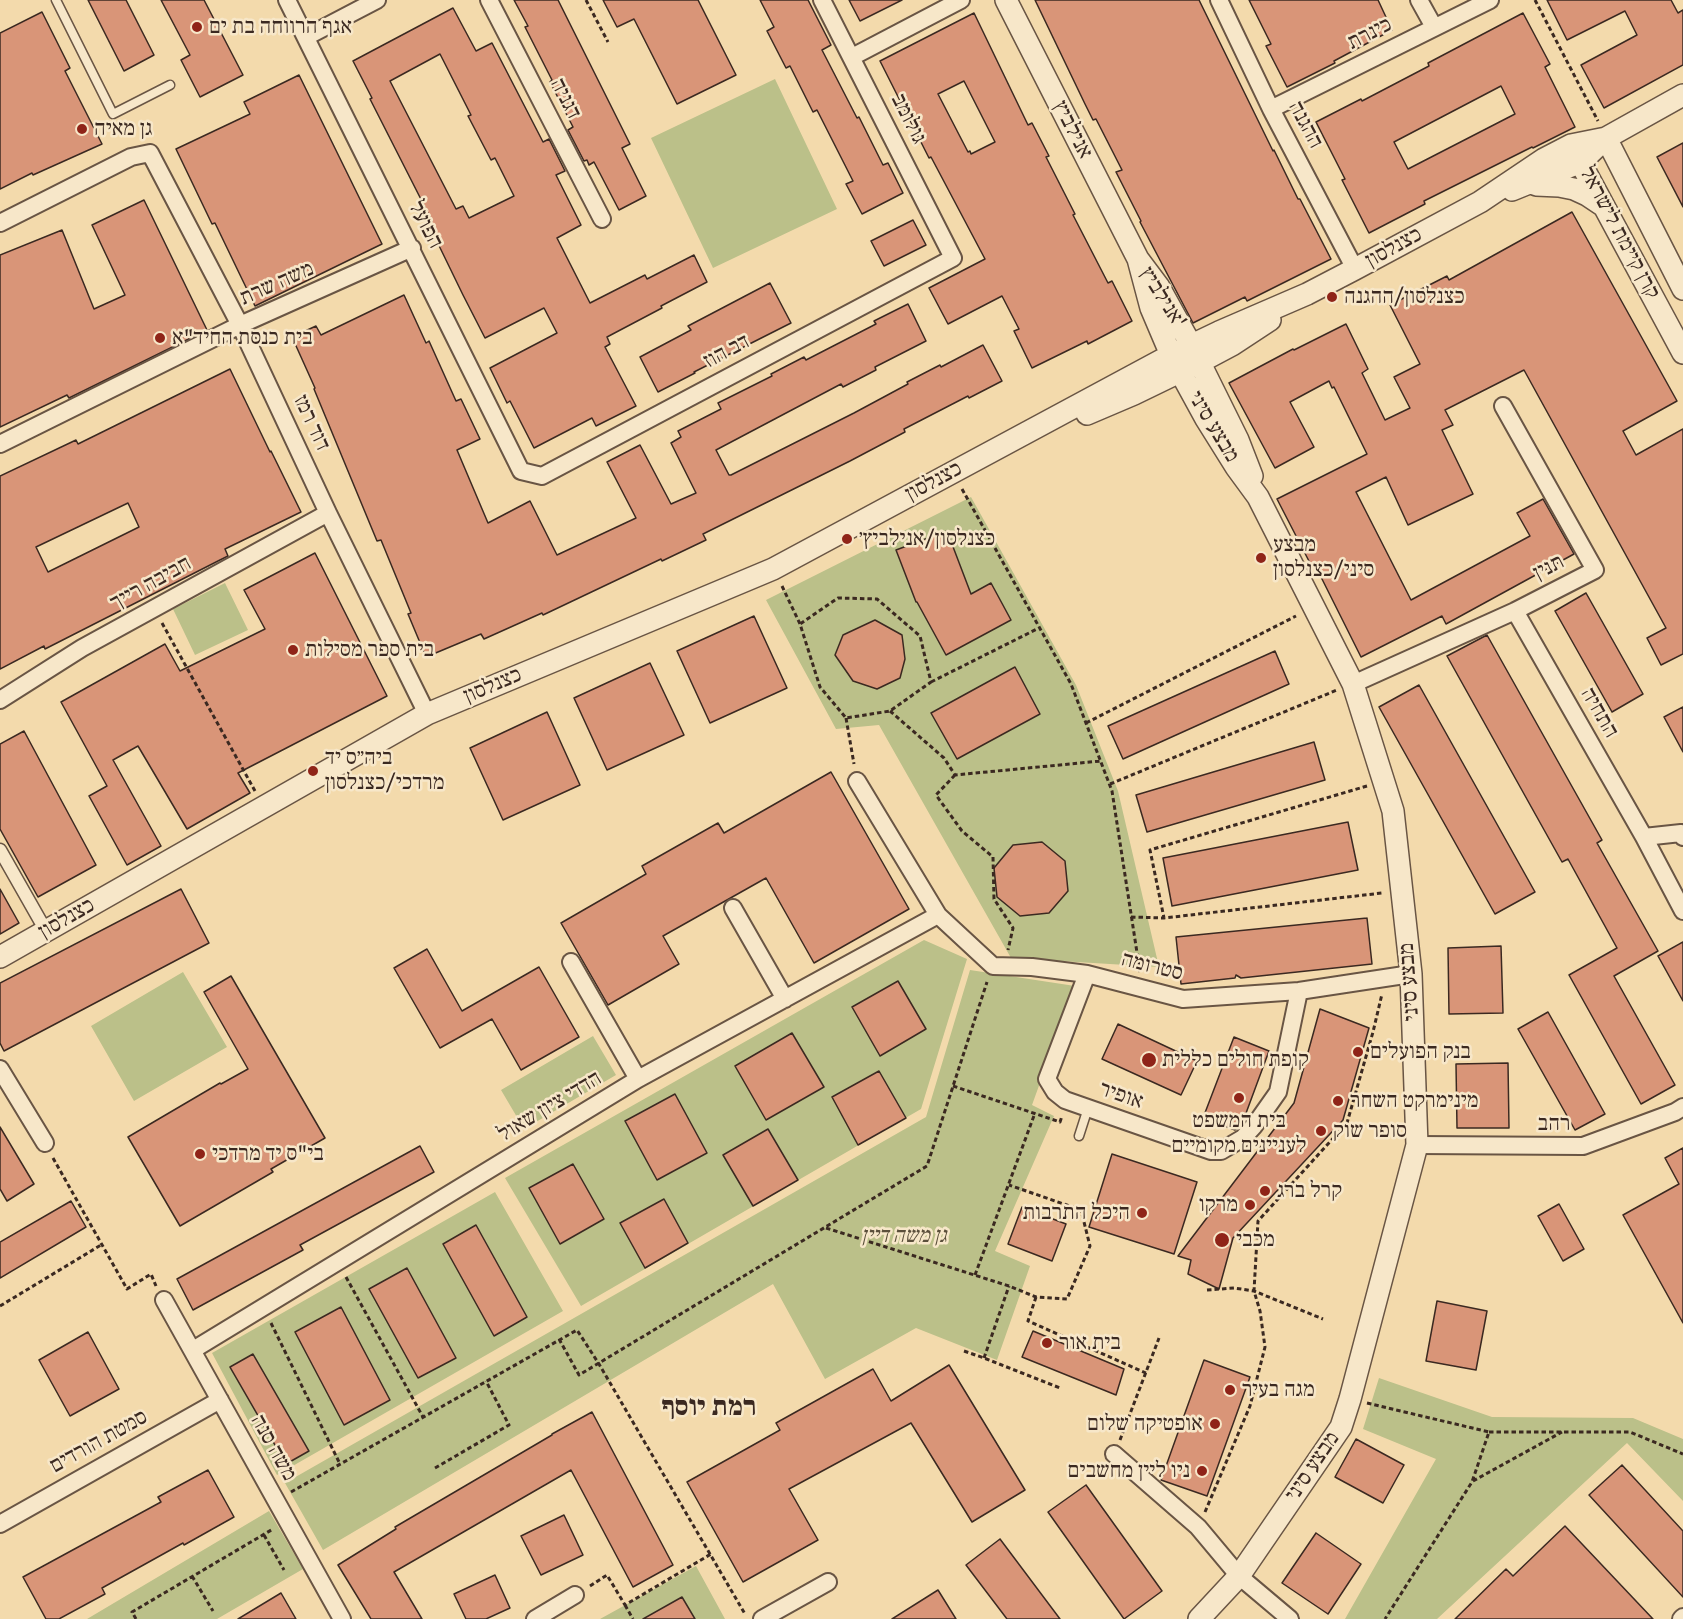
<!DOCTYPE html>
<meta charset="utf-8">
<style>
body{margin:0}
canvas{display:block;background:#f3daac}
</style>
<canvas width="1683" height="1619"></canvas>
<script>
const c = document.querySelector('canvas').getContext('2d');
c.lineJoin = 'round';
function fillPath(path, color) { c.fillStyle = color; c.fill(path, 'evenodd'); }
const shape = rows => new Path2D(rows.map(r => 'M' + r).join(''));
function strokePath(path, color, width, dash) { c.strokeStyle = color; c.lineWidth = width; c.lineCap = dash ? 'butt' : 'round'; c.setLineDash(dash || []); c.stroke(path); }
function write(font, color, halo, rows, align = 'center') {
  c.font = font + ' "Gentium Book Plus","Frank Ruhl Libre",serif'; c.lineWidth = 5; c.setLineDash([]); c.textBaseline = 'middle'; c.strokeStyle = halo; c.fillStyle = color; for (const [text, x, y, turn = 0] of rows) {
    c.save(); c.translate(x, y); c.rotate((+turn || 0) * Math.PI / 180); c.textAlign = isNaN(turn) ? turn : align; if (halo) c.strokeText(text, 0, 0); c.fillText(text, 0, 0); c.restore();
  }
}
fillPath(shape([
 [775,79,837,209,713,268,651,138],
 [971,497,1076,685,1118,791,1159,967,1011,958,879,725,836,729,766,600],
 [225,583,248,630,195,655,173,609],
 [924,940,967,959,921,1109,581,1306,505,1178],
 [970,970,1075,986,1032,1105,1054,1116,995,1251,1030,1266,997,1360,916,1328,825,1379,773,1284,323,1550,285,1483,926,1117],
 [183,972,227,1047,134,1101,91,1026],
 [593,1036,616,1075,524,1129,501,1090],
 [495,1192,563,1311,277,1475,212,1353],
 [1379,1378,1492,1417,1633,1418,1683,1439,1683,1501,1627,1443,1437,1619,1345,1619,1436,1459,1363,1429],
 [269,1511,303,1569,217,1619,87,1619],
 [696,1566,725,1619,600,1619]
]), '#bbc089');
const building = shape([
 [88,0,126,0,154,55,124,71,88,0],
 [161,0,204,0,243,75,200,97,181,60,190,55,161,0],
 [514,0,558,0,630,144,622,148,646,196,619,210,594,162,589,165,587,160,584,161,568,130,573,127,550,82,552,80,525,27,528,26,514,0],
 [603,0,698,0,736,75,677,104,634,19,617,27,603,0],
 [760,0,808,0,831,45,822,50,857,118,859,117,883,165,888,163,903,193,862,214,846,184,853,181,817,110,813,112,790,66,786,68,767,31,774,27,760,0],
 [849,0,902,0,860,21,849,0],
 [1035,0,1199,0,1273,151,1274,150,1298,199,1300,199,1331,259,1247,301,1245,297,1193,323,1140,222,1141,221,1116,172,1122,170,1096,119,1093,120,1085,104,1035,0],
 [1249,0,1378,0,1392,30,1334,61,1335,63,1287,87,1266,46,1271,44,1249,0],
 [1547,0,1671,0,1678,13,1683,10,1683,65,1604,108,1581,65,1637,35,1625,11,1567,40,1547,0],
 [453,8,476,51,492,43,543,142,549,139,565,171,556,175,581,225,557,238,590,303,645,275,647,279,694,255,707,282,661,306,662,308,607,337,610,344,605,347,636,406,596,426,592,418,534,448,510,401,507,403,490,368,557,333,544,308,485,338,463,295,428,223,432,221,370,99,372,98,353,61,453,8],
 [440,54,471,115,468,116,491,160,495,158,514,196,469,218,463,206,456,209,390,81,440,54],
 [42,12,70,68,65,71,102,144,33,175,32,173,0,189,0,33,42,12],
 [974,13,1028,125,1032,123,1049,156,1046,157,1075,214,1073,215,1108,283,1112,281,1132,321,1088,344,1087,341,1032,368,1014,331,1019,329,1002,296,948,324,929,288,985,259,931,157,929,158,880,61,974,13],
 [964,81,995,142,971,154,970,151,968,152,938,94,964,81],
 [1523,13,1550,64,1545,67,1575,127,1533,148,1532,147,1424,201,1425,204,1369,233,1342,180,1345,179,1316,122,1361,99,1362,101,1429,66,1428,63,1523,13],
 [1501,86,1515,114,1408,169,1394,142,1501,86],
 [299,75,382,244,255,306,215,223,212,224,176,149,250,114,244,102,299,75],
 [1683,143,1683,207,1657,157,1683,143],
 [144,200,207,330,69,398,67,395,0,427,0,255,62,230,94,309,125,295,92,225,144,200],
 [1572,212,1677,401,1623,431,1636,455,1683,429,1683,654,1661,665,1647,638,1666,628,1524,370,1445,410,1453,425,1442,430,1473,494,1408,525,1386,477,1356,492,1411,600,1530,536,1517,513,1543,499,1574,554,1446,624,1442,616,1361,657,1314,563,1311,565,1277,499,1367,454,1334,387,1332,388,1329,381,1290,402,1314,447,1275,468,1229,383,1293,349,1294,350,1346,324,1368,369,1362,373,1385,420,1410,408,1394,377,1420,364,1390,305,1447,276,1449,280,1572,212],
 [913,220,926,245,884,266,871,241,913,220],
 [770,283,791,323,694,372,695,373,658,392,640,357,691,330,688,326,770,283],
 [404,295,426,343,429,341,456,401,461,399,480,439,457,450,488,523,530,501,557,555,636,518,607,462,640,445,671,504,696,493,671,443,681,437,678,431,721,409,718,403,772,376,771,374,804,357,806,360,876,324,874,321,908,304,926,341,875,367,876,370,843,387,841,384,716,450,729,475,731,475,854,413,908,384,907,382,940,365,941,367,983,345,1002,381,969,398,968,396,904,429,905,432,850,461,703,534,706,540,662,561,661,559,543,615,542,613,484,639,481,634,426,657,408,614,411,613,381,540,377,541,314,389,315,388,292,337,316,326,321,335,404,295],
 [230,369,270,452,271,451,301,512,225,549,228,556,218,561,45,649,44,646,0,669,0,476,76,440,78,444,230,369],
 [128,503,139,527,48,572,36,547,128,503],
 [947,531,971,594,991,583,1011,620,946,655,917,602,916,602,896,550,947,531],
 [315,553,387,696,238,773,250,793,187,829,138,746,113,760,161,846,127,865,89,796,107,786,61,702,165,644,180,671,265,629,244,590,315,553],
 [1586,593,1643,694,1612,712,1555,611,1586,593],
 [754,616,787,688,710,723,677,651,754,616],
 [875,620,902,635,905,659,900,678,877,689,853,681,835,655,843,635,875,620],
 [1487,635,1602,840,1597,843,1658,951,1614,976,1675,1085,1641,1104,1569,975,1617,948,1568,859,1562,862,1447,656,1487,635],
 [1275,651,1289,684,1123,759,1108,726,1275,651],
 [650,663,684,735,607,770,574,698,650,663],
 [1015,667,1040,714,957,759,931,713,1015,667],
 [1419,685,1535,892,1495,914,1379,707,1419,685],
 [1683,707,1683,752,1664,717,1683,707],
 [547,712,580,785,503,820,470,748,547,712],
 [24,731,96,865,38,897,0,829,0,744,24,731],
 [1314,742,1325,780,1147,832,1136,795,1314,742],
 [831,772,909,909,814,963,766,878,663,936,679,964,608,1005,561,923,646,874,642,866,718,823,724,833,831,772],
 [1348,822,1358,870,1172,906,1163,858,1348,822],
 [1042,842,1065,861,1068,891,1049,913,1020,916,997,897,994,868,1013,845,1042,842],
 [0,889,19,923,0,934,0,889],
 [181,889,209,943,4,1051,0,1043,0,983,181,889],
 [1367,918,1372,964,1241,978,1236,975,1235,978,1181,984,1176,937,1367,918],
 [1683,942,1683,1001,1658,956,1683,942],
 [1501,946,1503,1013,1449,1014,1448,948,1501,946],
 [427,949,462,1011,539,967,579,1037,521,1070,492,1019,440,1048,394,968,427,949],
 [231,976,325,1138,271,1169,273,1172,180,1226,128,1137,220,1083,221,1084,248,1069,204,992,231,976],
 [898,981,926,1029,880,1056,852,1007,898,981],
 [1320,1009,1369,1028,1343,1120,1233,1238,1219,1289,1188,1274,1191,1260,1178,1256,1294,1103,1320,1009],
 [1548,1012,1605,1114,1575,1130,1518,1029,1548,1012],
 [1118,1024,1197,1061,1181,1095,1102,1059,1118,1024],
 [792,1033,824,1087,766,1120,735,1066,792,1033],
 [1234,1037,1269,1051,1242,1124,1235,1130,1203,1118,1234,1037],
 [1508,1063,1509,1128,1457,1128,1456,1064,1508,1063],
 [879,1071,906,1118,858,1145,832,1097,879,1071],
 [675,1094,707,1153,657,1180,625,1121,675,1094],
 [0,1127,34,1184,7,1201,0,1189,0,1127],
 [768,1129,798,1180,753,1206,723,1155,768,1129],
 [420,1146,434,1172,300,1245,303,1250,193,1310,177,1279,420,1146],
 [1683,1148,1683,1323,1623,1215,1679,1184,1665,1158,1683,1148],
 [1112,1154,1197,1182,1174,1254,1089,1227,1112,1154],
 [573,1164,604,1219,560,1244,529,1188,573,1164],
 [664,1199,688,1243,645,1268,620,1223,664,1199],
 [71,1201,86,1227,0,1278,0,1242,71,1201],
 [1559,1204,1584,1249,1563,1261,1538,1216,1559,1204],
 [1022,1207,1066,1224,1052,1261,1008,1244,1022,1207],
 [476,1225,527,1317,494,1336,443,1244,476,1225],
 [407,1268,456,1358,418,1378,369,1289,407,1268],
 [1437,1301,1487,1311,1476,1370,1426,1361,1437,1301],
 [341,1307,390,1400,344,1425,295,1332,341,1307],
 [1033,1331,1124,1369,1116,1395,1022,1357,1033,1331],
 [88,1332,119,1389,70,1416,39,1360,88,1332],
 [253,1354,309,1451,286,1464,230,1367,253,1354],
 [1204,1360,1250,1377,1207,1496,1161,1480,1204,1360],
 [949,1365,1025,1490,972,1522,911,1423,789,1489,818,1540,743,1582,687,1482,780,1430,776,1423,873,1369,891,1401,949,1365],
 [592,1412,673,1565,633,1587,571,1470,394,1572,422,1619,371,1619,338,1565,396,1529,395,1527,552,1435,552,1434,592,1412],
 [1356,1439,1404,1465,1383,1503,1335,1477,1356,1439],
 [1622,1465,1683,1531,1683,1597,1589,1495,1622,1465],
 [208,1470,234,1517,184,1545,183,1543,102,1588,105,1594,59,1619,46,1619,23,1577,161,1502,158,1497,208,1470],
 [1086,1485,1162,1591,1124,1619,1048,1512,1086,1485],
 [564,1515,583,1555,541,1575,521,1536,564,1515],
 [1565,1526,1653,1619,1455,1619,1506,1569,1513,1576,1565,1526],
 [1316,1533,1361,1564,1328,1614,1282,1583,1316,1533],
 [1000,1539,1060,1619,1007,1619,966,1565,1000,1539],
 [495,1575,510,1608,486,1619,466,1619,454,1594,495,1575],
 [938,1590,956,1619,892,1619,938,1590],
 [281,1593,296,1619,238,1619,281,1593],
 [682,1597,695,1619,643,1619,682,1597]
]);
fillPath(building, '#d99578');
strokePath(building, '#3b2921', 1.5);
const service = shape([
 [56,0,113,114,170,85],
 [1079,1136,1088,1108]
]);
const pedestrian = shape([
 [0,850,46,931]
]);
const minor = shape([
 [287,0,521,471,542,476,953,258,822,0],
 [489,0,602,219],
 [1219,0,1271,109,1355,269],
 [1419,0,1434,27],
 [306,37,377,0],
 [852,57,961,0],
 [1271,109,1490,0],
 [0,223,131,157,150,153,240,325,328,513,427,714],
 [0,444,240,325,412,248],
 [1515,611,1644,837,1681,833,1683,837],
 [1353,684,1515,611,1595,570,1503,406],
 [0,700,82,648,328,513],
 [857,781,938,915,993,966,1032,967,1087,974,1183,999,1299,991,1411,974],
 [1644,837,1683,911],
 [733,908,785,999],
 [571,962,638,1079],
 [1087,974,1047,1079,1055,1092,1065,1100,1211,1151,1221,1151,1243,1138,1254,1126,1278,1092,1299,991],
 [0,1069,45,1143],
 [1417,1145,1583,1146,1675,1112,1683,1107],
 [164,1300,342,1619],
 [193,1350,638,1079,938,915],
 [1114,1454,1198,1527,1239,1576,1290,1619],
 [0,1524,220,1400],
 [535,1619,575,1595],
 [762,1619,828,1582],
 [1681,1619,1683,1617]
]);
const tertiary = shape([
 [1006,0,1138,259,1159,287,1191,345,1238,440,1252,476],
 [1606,138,1683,289],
 [1571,145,1683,353],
 [1536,185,1559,186,1574,189,1587,195,1602,205],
 [1512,190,1581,162,1606,138,1683,95],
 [1138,259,1151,308,1171,355,1206,419,1236,467,1258,497,1353,684,1393,811,1411,974,1417,1145,1350,1399,1341,1427,1239,1576,1199,1619],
 [1087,414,1134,394,1200,362,1232,345,1270,320],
 [0,957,427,714,773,569,1171,355,1219,332,1307,294,1355,269,1480,202,1544,159,1571,145,1606,138]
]);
strokePath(service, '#695544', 11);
strokePath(pedestrian, '#695544', 15);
strokePath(minor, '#695544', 20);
strokePath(tertiary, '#695544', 24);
strokePath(shape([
 [586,0,608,42],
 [1535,0,1598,121],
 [962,489,1071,684,1112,791,1140,972],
 [782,586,800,624,820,687,846,718,890,711,931,682,920,636,877,599,838,598,800,624],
 [162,623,255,791],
 [931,682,1039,628],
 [890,711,944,758,955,775,1101,761],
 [846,718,854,764],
 [1086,723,1296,616],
 [955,775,936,795,962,831,993,857,994,899,1013,928,1008,950],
 [1110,784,1337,690],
 [1367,786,1150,850,1164,918,1382,893],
 [1131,917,1164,918],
 [953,1086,1060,1122,1062,1116],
 [53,1158,127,1289,151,1274,156,1286],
 [826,1228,1009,1286,1036,1297,1067,1299,1090,1246,1081,1210,1009,1185],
 [975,1275,1035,1113],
 [346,1277,423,1417],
 [1207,1290,1234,1288,1254,1291,1323,1319],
 [1036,1297,1028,1321,1146,1373],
 [0,1306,101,1245],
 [271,1323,340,1464],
 [559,1339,579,1375,927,1166,987,982],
 [964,1351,984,1358,1060,1388],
 [984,1358,1009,1286],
 [1367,1403,1489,1432,1472,1482,1385,1619],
 [1489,1432,1630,1432,1683,1454],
 [1120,1440,1159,1338],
 [435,1468,509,1425,486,1381],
 [1473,1481,1562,1432],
 [291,1492,577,1330,599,1364,745,1614],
 [1205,1512,1250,1406,1265,1347,1260,1311,1254,1291,1258,1221,1347,1123,1373,1032,1382,994],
 [264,1535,284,1570],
 [192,1576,213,1611],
 [590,1586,607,1575,625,1605,711,1554],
 [625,1605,633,1619],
 [136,1619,132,1612,273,1529]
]), '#3b2921', 3, [4.5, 3]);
strokePath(service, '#f7e7c9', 8);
strokePath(pedestrian, '#f7e7c9', 12);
strokePath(minor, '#f7e7c9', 16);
strokePath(tertiary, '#f7e7c9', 21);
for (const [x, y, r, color] of [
 [197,27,6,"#8f2418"],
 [82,129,6,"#8f2418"],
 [1332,297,6,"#8f2418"],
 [160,338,6,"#8f2418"],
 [847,539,6,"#8f2418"],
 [1261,558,6,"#8f2418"],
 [293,650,6,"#8f2418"],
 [313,771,6,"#8f2418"],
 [1358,1052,6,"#8f2418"],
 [1149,1060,8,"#8f2418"],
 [1239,1098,6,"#8f2418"],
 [1338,1101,6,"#8f2418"],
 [1321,1131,6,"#8f2418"],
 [200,1154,6,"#8f2418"],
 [1265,1191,6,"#8f2418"],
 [1250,1205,6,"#8f2418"],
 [1142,1213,6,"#8f2418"],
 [1222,1240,8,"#8f2418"],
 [1047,1343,6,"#8f2418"],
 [1230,1390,6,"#8f2418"],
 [1215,1424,6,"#8f2418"],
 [1202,1471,6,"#8f2418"]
]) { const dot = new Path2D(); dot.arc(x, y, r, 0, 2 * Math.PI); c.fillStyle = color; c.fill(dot); strokePath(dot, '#f7e7c9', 2); }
write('22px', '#3b2921', '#f7e7c9', [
 ["אגף הרווחה בת ים",209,27],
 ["גן מאיה",94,129],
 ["כצנלסון/ההגנה",1344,297],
 ["בית כנסת החיד\"א",172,338],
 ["כצנלסון/אנילביץ׳",859,539],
 ["מבצע",1273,545],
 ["סיני/כצנלסון",1273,570],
 ["בית ספר מסילות",305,650],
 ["ביה״ס יד",325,758],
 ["מרדכי/כצנלסון",325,783],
 ["בנק הפועלים",1370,1052],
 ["קופת חולים כללית",1162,1060],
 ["מינימרקט השחר",1350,1101],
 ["בית המשפט",1239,1121,"center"],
 ["לעניינים מקומיים",1239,1146,"center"],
 ["סופר שוק",1333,1131],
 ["בי\"ס יד מרדכי",212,1154],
 ["קרל ברג",1277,1191],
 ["מרקו",1238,1205,"right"],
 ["היכל התרבות",1130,1213,"right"],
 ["מכבי",1236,1240],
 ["בית אור",1059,1343],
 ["מגה בעיר",1242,1390],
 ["אופטיקה שלום",1203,1424,"right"],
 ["ניו ליין מחשבים",1190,1471,"right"]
], 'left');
write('22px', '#3b2921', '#f7e7c9', [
 ["כינרת",1370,34,-27],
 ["דגניה",565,99,63],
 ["גולומב",908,119,63],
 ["ההגנה",1305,125,62],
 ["אנילביץ",1072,130,63],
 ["הפועל",425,225,63],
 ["קרן קיימת לישראל",1619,233,62],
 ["כצנלסון",1394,248,-29],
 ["משה שרת",277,284,-24],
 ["אנילביץ'",1162,298,58],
 ["דב הוז",727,352,-28],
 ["דוד רמז",311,423,65],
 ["מבצע סיני",1213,427,59],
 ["כצנלסון",934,482,-28],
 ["תנין",1549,568,-27],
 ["חביבה רייך",151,584,-29],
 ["כצנלסון",493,686,-23],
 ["התחיה",1599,713,60],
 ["כצנלסון",67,919,-30],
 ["סטרומה",1152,967,14],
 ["מבצע סיני",1410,982,-94],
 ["אופיר",1121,1096,19],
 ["הדדי ציון שאול",550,1107,-31],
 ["רהב",1554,1124],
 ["סמטת הורדים",99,1442,-29],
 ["משה סנה",273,1448,61],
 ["מבצע סיני",1313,1467,-56]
]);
write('italic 22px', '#5b4f3b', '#f7e7c9', [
 ["גן משה דיין",904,1236]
]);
write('bold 28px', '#3b2921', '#f7e7c9', [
 ["רמת יוסף",709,1408]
]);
</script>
